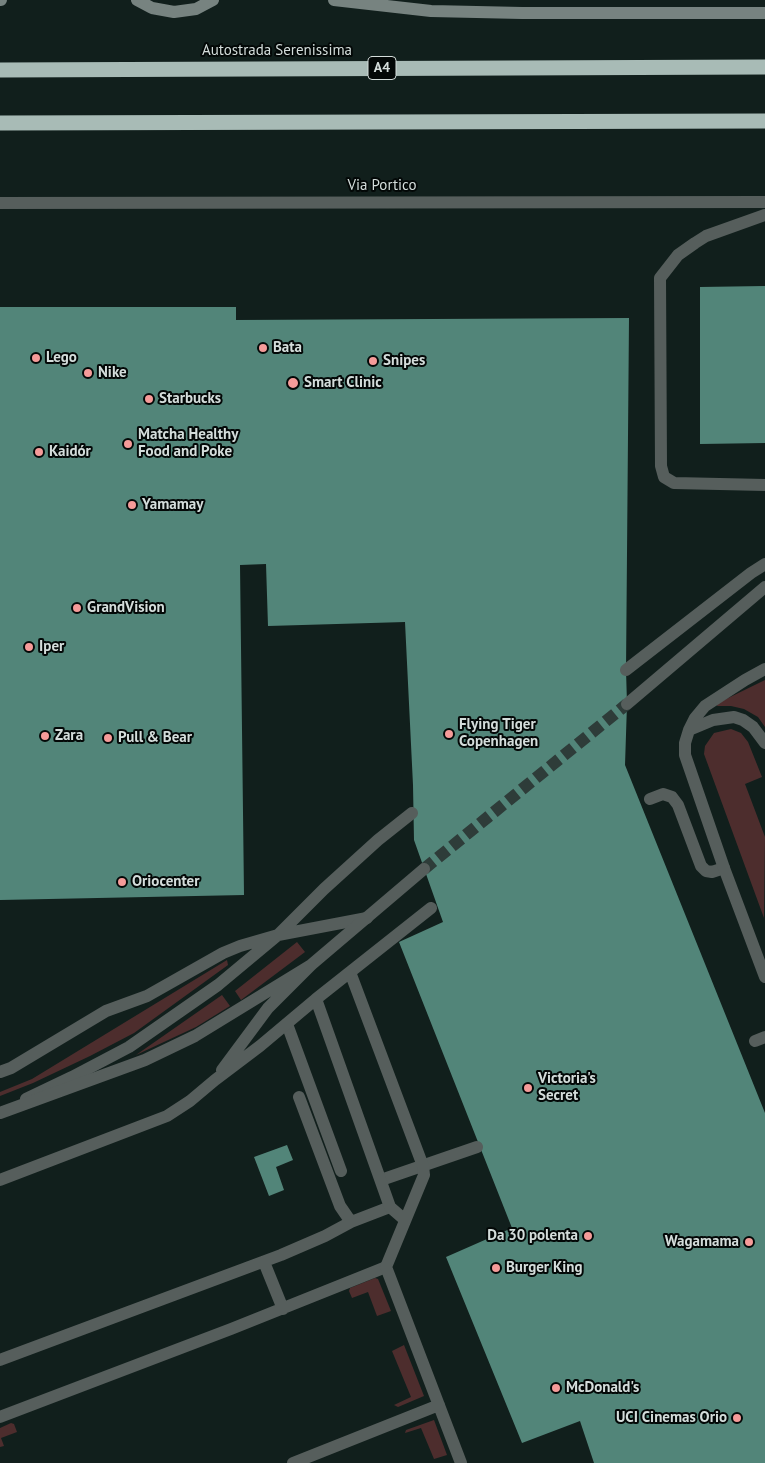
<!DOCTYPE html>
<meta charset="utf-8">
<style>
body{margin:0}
canvas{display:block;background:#111f1c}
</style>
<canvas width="765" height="1463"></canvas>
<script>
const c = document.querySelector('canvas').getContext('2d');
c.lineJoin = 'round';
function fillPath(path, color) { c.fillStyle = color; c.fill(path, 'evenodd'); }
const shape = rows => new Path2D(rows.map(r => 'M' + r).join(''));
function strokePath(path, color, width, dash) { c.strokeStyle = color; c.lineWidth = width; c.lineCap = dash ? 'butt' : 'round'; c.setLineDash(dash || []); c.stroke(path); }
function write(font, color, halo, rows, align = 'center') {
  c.font = font + ' "PT Sans",sans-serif'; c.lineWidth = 4; c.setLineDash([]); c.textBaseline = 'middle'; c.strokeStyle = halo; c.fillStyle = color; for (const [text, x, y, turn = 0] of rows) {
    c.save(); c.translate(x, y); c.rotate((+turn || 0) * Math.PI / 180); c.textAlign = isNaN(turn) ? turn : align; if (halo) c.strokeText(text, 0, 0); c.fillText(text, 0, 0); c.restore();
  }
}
fillPath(shape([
 [765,680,765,727,758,717,744,709,731,706,717,706,718,703],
 [731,729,741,733,748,742,762,777,745,784,765,837,764,918,704,754,705,746,714,733],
 [297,942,305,952,241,1000,235,991],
 [227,960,228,965,134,1033,90,1056,33,1083,0,1096,0,1092,32,1079],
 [222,995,230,1006,196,1027,136,1055],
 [375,1278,378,1279,391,1311,377,1316,368,1292,352,1298,349,1291,350,1288],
 [404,1345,424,1396,398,1407,394,1405,411,1397,392,1351],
 [434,1420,447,1455,434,1459,421,1428,405,1433,406,1430],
 [11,1423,14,1424,17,1432,1,1438,4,1446,0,1447,0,1428]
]), '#4d2d2d');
fillPath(shape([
 [765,286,765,443,700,444,700,287],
 [0,307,236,307,236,320,629,318,626,670,627,704,625,765,765,1113,765,1463,594,1463,580,1421,522,1443,446,1257,512,1228,399,942,443,922,414,840,413,785,405,622,268,626,266,564,240,565,244,895,0,900],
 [287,1145,293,1160,276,1167,284,1190,269,1196,254,1157]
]), '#528579');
strokePath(shape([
 [424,869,627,704]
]), '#2e3c39', 12, [12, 6]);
strokePath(shape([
 [765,215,706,236,695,243,678,255,660,278,661,466,664,477,674,483,765,485],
 [626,670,751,573,765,564],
 [650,799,663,794,672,797,678,805,701,866,706,871,712,872,724,868],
 [287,1024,341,1171],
 [755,1041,765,1037],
 [0,1072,11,1068,106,1011,147,996,223,953,240,946,278,935,367,918],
 [299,1097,340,1206,351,1222],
 [26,1099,72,1077,129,1047,218,985,278,935,324,889,378,840,412,813],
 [381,1180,477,1147],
 [264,1262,283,1309],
 [0,1360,281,1255,325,1236,351,1222,390,1207],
 [0,1417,231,1329,386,1267]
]), '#565e5c', 12);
strokePath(shape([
 [0,203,765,202],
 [765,669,745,680,705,706,695,718,689,730,685,743,685,755,724,868,765,977],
 [627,704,765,587],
 [689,730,713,720,734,717,743,720,753,727,765,743],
 [350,972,423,1166,424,1175,386,1267,461,1463],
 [316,999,390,1207,405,1220],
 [222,1070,268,1008,311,965,424,869],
 [0,1113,145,1060,195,1036,311,965],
 [0,1180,167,1116,190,1101,215,1080,260,1046,316,999,431,908],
 [293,1463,439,1405]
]), '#565e5c', 12);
strokePath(shape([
 [0,0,1,0],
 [137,0,152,8,174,12,196,9,213,0],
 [334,0,431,11,522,13,765,13]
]), '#778380', 12);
strokePath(shape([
 [0,70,765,67],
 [0,123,765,121]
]), '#a8bbb6', 15);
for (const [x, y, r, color] of [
 [263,348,5,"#f59b99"],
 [36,358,5,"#f59b99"],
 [373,361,5,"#f59b99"],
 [88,373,5,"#f59b99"],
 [293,383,6,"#f59b99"],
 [149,399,5,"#f59b99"],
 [128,444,5,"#f59b99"],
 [39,452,5,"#f59b99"],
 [132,505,5,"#f59b99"],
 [77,608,5,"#f59b99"],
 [29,647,5,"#f59b99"],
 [449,734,5,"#f59b99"],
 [45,736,5,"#f59b99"],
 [108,738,5,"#f59b99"],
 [122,882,5,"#f59b99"],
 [528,1088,5,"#f59b99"],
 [588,1236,5,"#f59b99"],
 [749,1242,5,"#f59b99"],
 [496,1268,5,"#f59b99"],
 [556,1388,5,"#f59b99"],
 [737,1418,5,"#f59b99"]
]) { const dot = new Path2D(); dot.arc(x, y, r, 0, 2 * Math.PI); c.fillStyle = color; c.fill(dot); strokePath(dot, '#030807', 2); }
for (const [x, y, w] of [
 [382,68,28]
]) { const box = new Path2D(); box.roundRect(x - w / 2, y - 11.5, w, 23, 4); c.fillStyle = '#030807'; c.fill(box); strokePath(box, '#d4dddb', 1); }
write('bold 14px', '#d4dddb', null, [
 ["A4",382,68]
]);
write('15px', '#d4dddb', '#030807', [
 ["Autostrada Serenissima",277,51],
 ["Via Portico",382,186]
]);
write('bold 15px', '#d4dddb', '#030807', [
 ["Bata",273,348],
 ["Lego",46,358],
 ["Snipes",383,361],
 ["Nike",98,373],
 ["Smart Clinic",304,383],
 ["Starbucks",159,399],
 ["Matcha Healthy",138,435],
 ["Food and Poke",138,452],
 ["Kaidór",49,452],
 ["Yamamay",142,505],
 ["GrandVision",87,608],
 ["Iper",39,647],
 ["Flying Tiger",459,725],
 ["Copenhagen",459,742],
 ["Zara",55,736],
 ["Pull & Bear",118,738],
 ["Oriocenter",132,882],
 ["Victoria's",538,1079],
 ["Secret",538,1096],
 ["Da 30 polenta",578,1236,"right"],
 ["Wagamama",739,1242,"right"],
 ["Burger King",506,1268],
 ["McDonald's",566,1388],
 ["UCI Cinemas Orio",727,1418,"right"]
], 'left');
</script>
